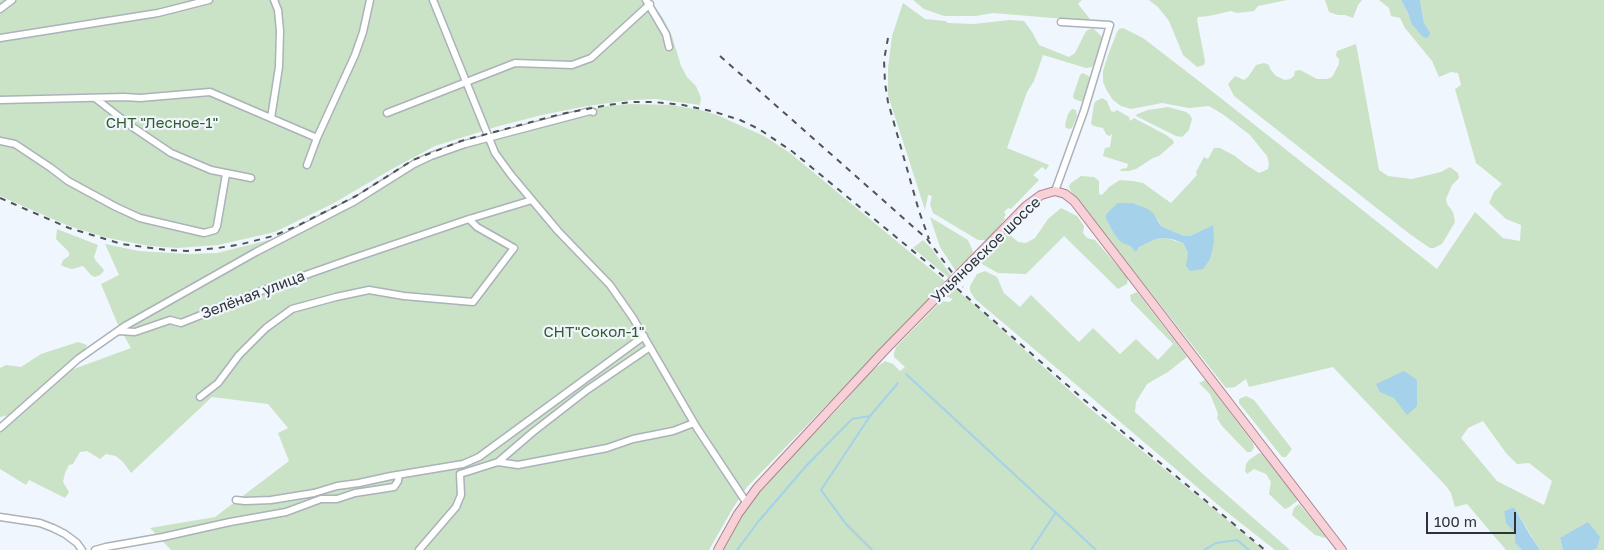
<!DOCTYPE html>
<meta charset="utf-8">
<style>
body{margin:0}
#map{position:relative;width:1604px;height:550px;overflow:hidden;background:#f0f6fd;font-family:"Golos Text",sans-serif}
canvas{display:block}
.scale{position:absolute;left:1426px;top:512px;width:90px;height:22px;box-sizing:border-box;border:2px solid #303336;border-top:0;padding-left:6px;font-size:15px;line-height:18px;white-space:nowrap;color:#303336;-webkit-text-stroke:4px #f0f6fd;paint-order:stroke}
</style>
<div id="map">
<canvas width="1604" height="550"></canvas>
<div class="scale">100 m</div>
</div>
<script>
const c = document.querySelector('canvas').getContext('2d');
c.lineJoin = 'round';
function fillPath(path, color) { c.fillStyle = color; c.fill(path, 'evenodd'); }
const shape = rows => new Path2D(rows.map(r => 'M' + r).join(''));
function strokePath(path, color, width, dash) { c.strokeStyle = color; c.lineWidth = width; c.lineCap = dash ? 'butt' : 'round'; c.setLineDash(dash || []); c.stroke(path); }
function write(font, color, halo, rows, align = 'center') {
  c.font = font + ' "Golos Text",sans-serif'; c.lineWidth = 4.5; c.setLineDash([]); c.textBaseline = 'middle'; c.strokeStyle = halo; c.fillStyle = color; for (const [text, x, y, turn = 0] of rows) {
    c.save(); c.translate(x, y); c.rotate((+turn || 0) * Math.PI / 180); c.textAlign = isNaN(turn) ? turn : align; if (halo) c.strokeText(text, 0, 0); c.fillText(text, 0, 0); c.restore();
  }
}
fillPath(shape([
 [0,0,650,0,663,18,672,36,681,66,687,77,696,86,701,98,700,105,656,99,632,100,587,106,542,115,499,126,435,146,392,169,334,203,275,232,218,245,178,248,149,246,108,238,69,226,0,196],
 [913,0,1082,0,1078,4,1090,19,1089,21,993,13,976,16,944,16,924,9],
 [1149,0,1287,0,1258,6,1254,11,1237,13,1231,11,1209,16,1198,17,1197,20,1205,61,1204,65,1197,67,1183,55,1169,21,1158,7],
 [1325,0,1362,0,1358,5,1353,18,1345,15,1338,15,1329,12],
 [1379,0,1401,0,1408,13,1411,23,1430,32,1424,23,1420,0,1604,0,1604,550,1593,550,1597,547,1560,538,1563,550,1540,550,1514,507,1504,511,1506,522,1515,533,1515,543,1522,550,1506,550,1467,504,1455,507,1451,493,1446,486,1333,367,1249,387,1246,379,1235,387,1226,388,1070,190,1069,186,1071,183,1081,176,1094,177,1099,181,1099,194,1102,195,1109,187,1120,180,1133,181,1143,183,1171,203,1197,175,1196,172,1204,157,1208,159,1214,148,1220,148,1235,156,1245,164,1259,173,1268,169,1269,164,1267,156,1250,135,1224,115,1209,106,1189,108,1162,103,1131,109,1121,106,1113,100,1107,91,1103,82,1103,71,1108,55,1117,32,1119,29,1123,28,1143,38,1213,92,1437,269,1475,212,1503,238,1520,241,1521,225,1506,219,1489,203,1494,192,1502,184,1476,163,1455,89,1461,85,1458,73,1451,72,1439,77,1432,61,1405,28,1400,18,1391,16,1389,8],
 [1136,204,1144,208,1158,220,1161,226,1184,236,1190,236,1213,225,1188,253,1183,243,1165,238,1156,239,1145,244,1139,247,1136,251,1114,234,1106,219],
 [1483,421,1506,453,1517,464,1529,463,1552,481,1544,505,1497,481,1461,438,1468,428],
 [903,3,925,19,945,21,948,23,974,24,1009,20,1024,21,1032,32,1039,45,1069,57,1075,53,1086,31,1093,28,1103,38,1096,61,1092,67,1086,68,1043,55,1034,81,1027,92,1007,148,1049,165,1046,170,1042,167,1033,175,1039,180,1011,209,1008,208,1004,212,1006,215,1004,217,1005,219,991,237,986,240,978,240,933,213,930,204,932,196,928,195,925,210,888,95,888,68,892,36],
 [1356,44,1379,170,1388,176,1412,179,1441,172,1450,167,1458,173,1459,178,1452,185,1446,199,1447,204,1453,212,1455,222,1442,244,1434,248,1430,248,1411,235,1234,96,1228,84,1235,76,1244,80,1248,77,1256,65,1264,63,1269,65,1270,69,1276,76,1285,80,1290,79,1294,76,1295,71,1300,70,1317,79,1327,79,1332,77,1339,64,1339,59,1336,56,1337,51],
 [1083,73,1090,77,1091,80,1085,99,1083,102,1074,99,1073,96,1080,75],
 [1102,98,1107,101,1111,111,1114,112,1117,110,1129,117,1130,121,1134,118,1166,135,1173,140,1174,143,1159,156,1153,158,1136,169,1129,171,1120,171,1121,169,1127,168,1128,164,1103,156,1105,148,1110,147,1112,134,1109,136,1106,134,1103,128,1094,126,1091,124,1094,104,1096,101],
 [631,104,672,105,700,110,717,115,764,136,790,153,946,282,747,487,733,508,709,550,171,550,150,528,215,517,289,461,278,433,288,428,268,404,212,397,131,473,124,463,116,456,106,454,100,459,87,451,80,452,73,464,69,465,65,473,63,482,69,492,65,498,29,480,26,485,0,469,0,432,71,370,131,348,118,325,101,284,119,275,105,244,139,251,187,254,217,253,273,239,305,226,357,198,413,163,587,110,607,106],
 [1168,107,1186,112,1190,115,1192,119,1189,130,1182,137,1176,136,1136,116,1137,114,1148,110],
 [1072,109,1076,110,1077,116,1072,128,1069,129,1066,128,1065,125,1068,114],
 [1061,208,1077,216,1084,226,1083,233,1087,238,1095,240,1128,278,1127,284,1118,289,1064,236,1026,274,998,273,982,264,982,260,1008,233,1018,242,1026,243,1035,238,1048,219],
 [930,217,968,240,972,249,973,252,970,258,957,273,940,247],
 [57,229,98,245,94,257,96,261,104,270,103,272,100,275,95,277,91,275,83,266,72,269,65,267,61,265,63,260,69,256,69,252,56,239],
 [923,240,931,248,951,275,949,278,913,248],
 [985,271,997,277,1004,293,1020,307,1031,295,1079,342,1093,328,1120,354,1136,339,1158,360,1173,344,1131,301,1130,295,1137,292,1187,357,1168,372,1147,384,1136,402,1135,412,1204,475,1290,550,1275,550,1223,509,975,299,970,291,970,286,977,274],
 [952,289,955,289,971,302,1087,406,1264,550,722,550,743,513,773,475,839,408,871,371,885,361,893,364,900,371,905,367,894,357,894,353,896,347,941,301,949,302,953,299,945,296],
 [78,342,87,345,83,353,10,415,0,417,0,368,6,365,21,367,41,354],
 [1205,380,1253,443,1254,448,1251,452,1247,452,1222,426,1217,418,1218,415,1217,411,1210,394,1199,383],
 [1246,396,1254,400,1292,449,1286,457,1282,457,1239,403,1239,399],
 [1259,453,1262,454,1297,499,1297,501,1289,507,1285,509,1269,494,1271,482,1266,474,1254,469,1247,474,1245,471,1246,464,1249,460],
 [1299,504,1326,536,1325,538,1315,535,1292,515,1294,508]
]), '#cae2c5');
fillPath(shape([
 [1401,0,1420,0,1424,23,1430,32,1429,36,1426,38,1423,37,1416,29,1411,23,1408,13],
 [1118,203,1133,203,1148,209,1153,213,1161,226,1184,236,1190,236,1213,225,1214,242,1210,259,1203,269,1190,271,1186,266,1188,253,1183,243,1175,240,1165,238,1156,239,1139,247,1136,252,1130,246,1121,242,1114,234,1106,219,1106,215,1110,210],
 [1404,371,1417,380,1417,406,1407,415,1394,398,1380,392,1376,384],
 [1514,507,1529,533,1540,550,1522,550,1515,543,1515,533,1506,523,1504,511],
 [1588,522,1600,537,1597,548,1593,550,1563,550,1560,538]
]), '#a5d2ea');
strokePath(shape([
 [906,374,1096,550],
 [737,550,758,522,806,466,852,419,870,416],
 [872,550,846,524,821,490,870,416,898,383],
 [1031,550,1056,512],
 [1204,550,1216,543,1237,540,1249,550]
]), '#a5d2ea', 2);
const minor = shape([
 [433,0,495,153,511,175,558,231,610,285,633,318,697,428,746,502],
 [646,0,666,34,669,47],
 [0,9,12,0],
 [0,38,158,13,209,0],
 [95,98,131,126,171,153,211,170,251,178],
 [0,100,124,97,140,98,210,92,317,138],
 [387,113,515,63,572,65,591,58,650,4],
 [271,118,279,67,280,31,278,10,274,0],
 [0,141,15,144,51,168,68,181,116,207,140,218,204,233,215,230,217,226,226,174],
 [307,165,317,138,355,55,363,32,370,0],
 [1055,191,1084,111,1110,25,1061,22],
 [119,331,135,332,170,320,181,323,266,289,351,259,469,219,532,200],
 [200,397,218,383,239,355,266,328,292,309,336,297,369,290,404,296,473,302,514,248,477,227,469,219],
 [0,428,78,359,125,326,256,252,355,201,414,164,431,156,465,144,590,111,593,112],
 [498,462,533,432,587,390,650,347],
 [236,500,245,501,271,500,314,493,337,486,359,483,391,476,463,464,479,457,644,336],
 [0,517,40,523,53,528,65,534,77,543,82,550],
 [95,550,106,547,163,537,230,522,286,512,321,499,337,499,355,493,394,487,398,481,399,475],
 [419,550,456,507,461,495,460,474,498,462,518,465,607,448,633,439,673,431,694,423]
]);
const major = shape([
 [718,550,738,514,757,488,884,351,1026,206,1041,195,1055,191,1065,194,1074,201,1342,550]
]);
strokePath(minor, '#abb2ba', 9);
strokePath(major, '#ae848e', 10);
strokePath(minor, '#fff', 6);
strokePath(major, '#f7d0d8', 8);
strokePath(shape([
 [888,38,884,60,885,83,888,102,919,211,929,239],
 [720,56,927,239,963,287],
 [0,198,69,228,122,244,166,250,187,251,218,248,242,244,273,236,297,226,356,196,413,160,461,141,561,114,608,105,632,102,654,102,683,105,715,112,740,120,759,129,793,152,936,270,1082,398,1265,550]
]), '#505357', 2, [6, 6]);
write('15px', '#335b2b', '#f0f6fd', [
 ["СНТ \"Лесное-1\"",162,123],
 ["СНТ\"Сокол-1\"",594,332]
]);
write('15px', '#303336', '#f0f6fd', [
 ["Ульяновское шоссе",986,250,-44],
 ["Зелёная улица",253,295,-21]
]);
</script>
